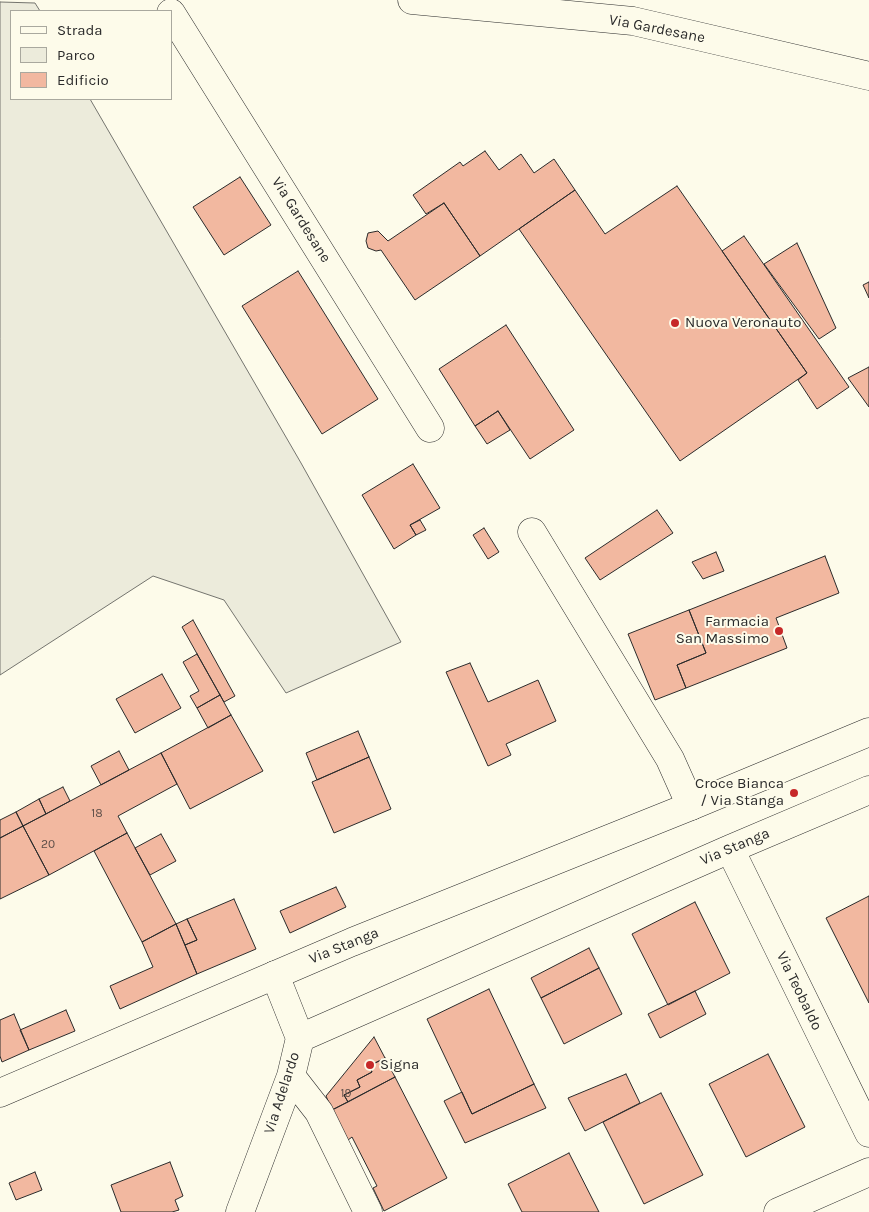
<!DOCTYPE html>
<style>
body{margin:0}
#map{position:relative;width:869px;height:1212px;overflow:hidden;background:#fdfbea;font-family:Karla,sans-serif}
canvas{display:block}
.legend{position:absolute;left:10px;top:10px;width:162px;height:90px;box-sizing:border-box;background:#fdfbea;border:1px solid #a9a89e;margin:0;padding:6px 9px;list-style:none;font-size:15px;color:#2b2b2b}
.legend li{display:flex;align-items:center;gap:10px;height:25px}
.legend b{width:25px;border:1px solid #a9a89e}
</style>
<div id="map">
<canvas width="869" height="1212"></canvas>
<ul class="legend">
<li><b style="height:6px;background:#fdfbea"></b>Strada</li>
<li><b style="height:14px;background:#ecebdb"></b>Parco</li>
<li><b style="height:14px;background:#f2b8a0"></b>Edificio</li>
</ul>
</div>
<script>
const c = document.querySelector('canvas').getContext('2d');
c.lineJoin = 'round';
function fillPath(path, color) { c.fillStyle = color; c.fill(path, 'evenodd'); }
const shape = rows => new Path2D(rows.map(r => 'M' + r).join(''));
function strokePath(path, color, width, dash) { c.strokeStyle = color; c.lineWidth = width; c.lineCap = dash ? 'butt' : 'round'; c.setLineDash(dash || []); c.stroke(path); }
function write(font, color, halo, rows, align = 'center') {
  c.font = font + ' Karla,sans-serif'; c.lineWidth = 4; c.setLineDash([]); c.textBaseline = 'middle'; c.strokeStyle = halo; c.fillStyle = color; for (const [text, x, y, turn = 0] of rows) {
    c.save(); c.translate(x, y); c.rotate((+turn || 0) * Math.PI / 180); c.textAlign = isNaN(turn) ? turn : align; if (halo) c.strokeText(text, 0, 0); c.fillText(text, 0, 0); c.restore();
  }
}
const green = shape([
 [0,2,35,3,40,11,11,11,11,99,90,99,301,463,401,642,286,693,224,600,153,576,0,675,0,2]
]);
fillPath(green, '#ecebdb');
strokePath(green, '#74746e', 1);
const building = shape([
 [485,151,499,170,521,154,534,173,554,159,575,190,480,256,444,203,426,214,413,195,460,162,463,166,485,151],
 [240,177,271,225,224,255,193,207,240,177],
 [677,186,807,373,680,461,519,229,575,190,605,234,677,186],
 [444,203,480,256,415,300,381,250,376,251,368,248,366,241,368,233,378,231,388,241,444,203],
 [744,236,849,387,817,409,798,380,807,373,722,251,744,236],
 [797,243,836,328,819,339,764,264,797,243],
 [298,271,378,399,322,434,242,306,298,271],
 [869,282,869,298,863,285,869,282],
 [506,325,574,430,530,459,498,411,475,426,439,369,506,325],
 [869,367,869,407,848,378,869,367],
 [498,411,510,430,487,444,475,426,498,411],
 [413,464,440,508,410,525,416,535,394,549,362,495,413,464],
 [657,510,673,533,600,580,585,558,657,510],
 [420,520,426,530,416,535,410,525,420,520],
 [484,528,499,552,488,559,473,535,484,528],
 [716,552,724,571,703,579,692,562,716,552],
 [825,556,839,593,776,618,787,648,686,688,677,665,706,653,689,610,825,556],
 [689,610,706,653,677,665,686,688,655,700,628,634,689,610],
 [193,620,235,696,224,702,182,627,193,620],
 [197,654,220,695,197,708,190,696,199,691,183,662,197,654],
 [470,663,488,702,538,680,556,721,506,744,511,755,488,766,446,672,470,663],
 [162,674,181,708,135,733,116,699,162,674],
 [220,695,231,715,208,728,197,708,220,695],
 [231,715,263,771,190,809,161,753,231,715],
 [358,731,369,757,317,780,306,753,358,731],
 [119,751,129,770,101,785,91,766,119,751],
 [161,753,177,784,118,816,127,833,49,875,23,826,161,753],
 [369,757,391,809,334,833,312,782,369,757],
 [63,787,70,801,46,814,39,799,63,787],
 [39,799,46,814,23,826,16,812,39,799],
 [16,812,23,826,0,838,0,820,16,812],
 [23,826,49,875,0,899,0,838,23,826],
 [127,833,176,924,142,942,94,851,127,833],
 [161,834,176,861,150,875,135,848,161,834],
 [336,887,346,907,290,933,280,911,336,887],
 [869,896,869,1003,826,918,869,896],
 [234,899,256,949,197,974,185,945,197,940,187,919,234,899],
 [695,902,730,973,668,1005,632,934,695,902],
 [187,919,197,940,185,945,176,924,187,919],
 [176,924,197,974,120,1009,110,986,153,967,142,942,176,924],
 [589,948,599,968,541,998,531,978,589,948],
 [599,968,622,1014,564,1044,541,998,599,968],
 [489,989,534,1084,472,1114,427,1019,489,989],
 [695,991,706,1014,660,1038,648,1014,695,991],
 [66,1010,75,1031,29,1050,20,1030,66,1010],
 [14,1014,29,1050,2,1062,0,1056,0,1020,14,1014],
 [374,1037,385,1058,369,1066,372,1072,357,1080,360,1087,344,1095,348,1102,332,1110,326,1096,374,1037],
 [768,1054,805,1127,746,1157,709,1084,768,1054],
 [385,1058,395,1077,348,1102,344,1095,360,1087,357,1080,372,1072,369,1066,385,1058],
 [626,1074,640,1103,585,1131,568,1098,626,1074],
 [395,1077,447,1178,384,1211,373,1188,377,1186,352,1137,348,1140,332,1110,395,1077],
 [534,1084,546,1108,465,1143,444,1101,462,1092,472,1114,534,1084],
 [661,1093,703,1175,644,1204,603,1122,661,1093],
 [569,1153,599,1212,522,1212,508,1184,569,1153],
 [170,1162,183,1196,175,1200,179,1210,172,1212,121,1212,111,1185,170,1162],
 [35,1172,42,1190,16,1200,9,1183,35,1172]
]);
fillPath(building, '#f2b8a0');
strokePath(building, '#2b2b2b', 1);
const street = shape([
 [171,13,430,428],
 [532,532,670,759,691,806],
 [730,849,869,1133],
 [300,1038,730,849,869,790],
 [291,1076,319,1112,368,1212],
 [240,1212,291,1076,300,1038,275,975],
 [778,1212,869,1172]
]);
const secondary = shape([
 [412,0,633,21,869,76]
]);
const primary = shape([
 [0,1093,352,942,691,806,869,732]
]);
strokePath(street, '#2b2b2b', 29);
strokePath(secondary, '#2b2b2b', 29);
strokePath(primary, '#2b2b2b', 29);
strokePath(street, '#fdfbea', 28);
strokePath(secondary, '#fdfbea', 28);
strokePath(primary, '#fdfbea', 28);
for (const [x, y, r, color] of [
 [675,323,5,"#c62828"],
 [779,631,5,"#c62828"],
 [794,793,5,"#c62828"],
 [370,1065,5,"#c62828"]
]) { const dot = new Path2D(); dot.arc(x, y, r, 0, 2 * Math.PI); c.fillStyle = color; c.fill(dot); strokePath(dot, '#fdfbea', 2); }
write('12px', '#5d4e48', null, [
 ["18",97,814],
 ["20",48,845],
 ["19",346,1094]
]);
write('15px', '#2b2b2b', '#fdfbea', [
 ["Via Gardesane",657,29,11],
 ["Via Gardesane",301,220,58],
 ["Via Stanga",735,847,-23],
 ["Via Stanga",344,946,-22],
 ["Via Teobaldo",799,991,64],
 ["Via Adelardo",282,1093,-72]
]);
write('15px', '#2b2b2b', '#fdfbea', [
 ["Nuova Veronauto",685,323],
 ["Farmacia",769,622,"right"],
 ["San Massimo",769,639,"right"],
 ["Croce Bianca",784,784,"right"],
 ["/ Via Stanga",784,801,"right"],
 ["Signa",380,1065]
], 'left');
</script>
